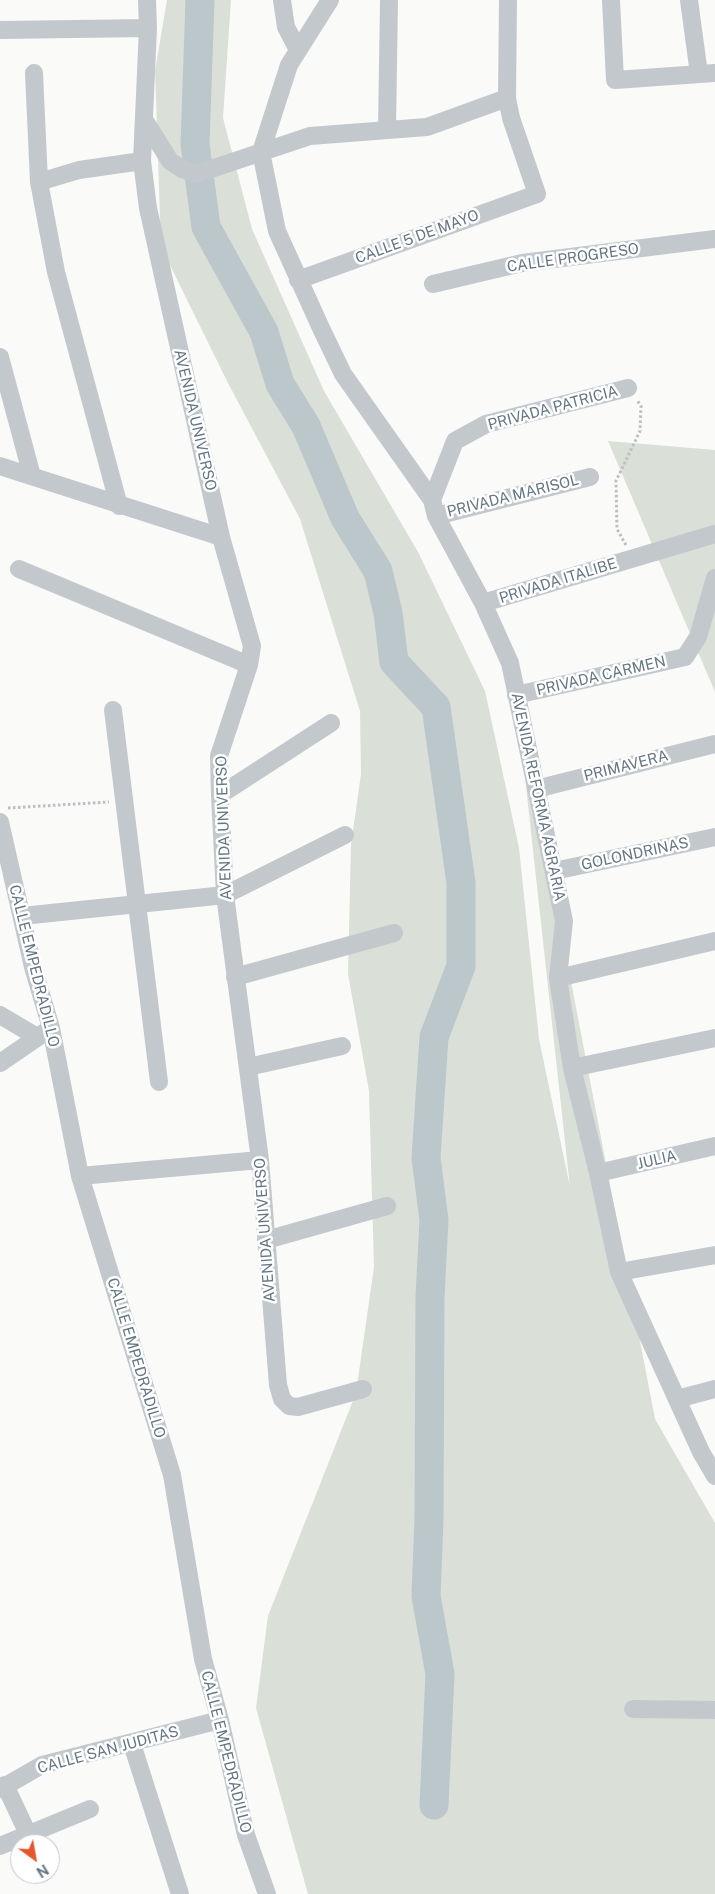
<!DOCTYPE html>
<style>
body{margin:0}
#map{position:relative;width:715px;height:1894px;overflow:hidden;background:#fafaf8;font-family:"Public Sans",sans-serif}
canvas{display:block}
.north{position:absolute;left:10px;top:1834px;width:50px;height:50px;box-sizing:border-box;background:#fff;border:1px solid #c1c8cd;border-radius:50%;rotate:148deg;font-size:14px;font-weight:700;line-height:20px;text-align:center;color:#657683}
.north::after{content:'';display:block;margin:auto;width:18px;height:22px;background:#e4572e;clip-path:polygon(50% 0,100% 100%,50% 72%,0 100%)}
</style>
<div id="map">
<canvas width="715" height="1894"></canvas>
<div class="north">N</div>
</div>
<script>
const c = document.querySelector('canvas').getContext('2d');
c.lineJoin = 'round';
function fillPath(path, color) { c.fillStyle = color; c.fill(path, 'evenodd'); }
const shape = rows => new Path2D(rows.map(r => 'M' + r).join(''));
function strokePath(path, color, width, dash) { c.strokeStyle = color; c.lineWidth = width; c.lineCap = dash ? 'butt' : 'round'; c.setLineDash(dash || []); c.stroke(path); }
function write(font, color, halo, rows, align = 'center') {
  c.font = font + ' "Public Sans",sans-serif'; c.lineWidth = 5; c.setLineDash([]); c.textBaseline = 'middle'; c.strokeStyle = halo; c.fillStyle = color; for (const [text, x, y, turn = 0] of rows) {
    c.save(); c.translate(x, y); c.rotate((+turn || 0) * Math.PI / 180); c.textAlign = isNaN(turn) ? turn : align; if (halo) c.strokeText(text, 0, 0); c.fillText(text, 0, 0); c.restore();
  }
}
fillPath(shape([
 [167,0,231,0,223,118,252,229,324,391,418,552,485,691,519,848,539,1039,570,1187,516,695,655,1419,715,1523,715,1894,308,1894,256,1708,268,1616,356,1393,374,1267,369,1091,348,974,351,845,361,774,360,711,300,519,228,383,161,247,155,71],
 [608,441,715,450,715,692]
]), '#dadfd7');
strokePath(shape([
 [200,0,195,144,206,227,264,332,280,384,306,426,345,518,378,571,388,613,394,662,436,707,461,883,461,966,434,1037,426,1158,434,1220,430,1297,429,1519,426,1596,440,1674,434,1805]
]), '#bbc7cb', 29);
strokePath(shape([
 [626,545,617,529,616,481,640,431,641,406,637,400],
 [8,808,109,802]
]), '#bbbfc2', 3, [2.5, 2.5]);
strokePath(shape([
 [147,0,148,28,142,161,148,208,221,537,252,646,249,665,219,756,220,795,225,895,260,1160,278,1385,282,1399,289,1406,298,1407,363,1389],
 [282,0,286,27,298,50],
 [611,0,615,80,715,73],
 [689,0,699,74],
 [0,30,148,28],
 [34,73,39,182,56,272,119,506],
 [145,121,170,161,182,169,196,174,310,136,427,127,507,98],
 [387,129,389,0],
 [261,152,277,231,320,326,343,374,432,500,436,516,483,603,510,663,564,921,558,978,572,1068,598,1173,619,1272,701,1452,715,1476],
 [261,152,289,65,330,0],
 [39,182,79,170,142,161],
 [298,280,537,194,511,118,507,98,508,0],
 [433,284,522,263,715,239],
 [0,357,32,476],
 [0,466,221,537],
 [432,500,455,441,486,424,628,388],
 [436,516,590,477],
 [19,569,249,665],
 [483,603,715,534],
 [516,695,685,657,698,637,715,578],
 [113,710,159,1082],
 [536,789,715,744],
 [220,795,331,723],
 [0,822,33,967,51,1028,80,1176,172,1475,203,1659,220,1720,246,1835,267,1894],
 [554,871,715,837],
 [22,916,225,895,345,835],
 [235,977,394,933],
 [558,978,715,941],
 [0,1015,37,1037],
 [0,1063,51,1028],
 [248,1067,342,1046],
 [572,1068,715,1038],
 [598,1173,715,1146],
 [80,1176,260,1160],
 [266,1240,387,1206],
 [619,1272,715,1255],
 [677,1399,715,1389],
 [633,1709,715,1710],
 [132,1744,180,1894],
 [5,1785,28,1834],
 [0,1789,42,1765,220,1720],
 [0,1846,90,1809]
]), '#c3c8cc', 18);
write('15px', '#657683', '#fff', [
 ["CALLE 5 DE MAYO",417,237,-20],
 ["CALLE PROGRESO",573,258,-8],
 ["PRIVADA PATRICIA",553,408,-15],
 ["AVENIDA UNIVERSO",195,420,77],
 ["PRIVADA MARISOL",513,496,-14],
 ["PRIVADA ITALIBE",558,581,-17],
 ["PRIVADA CARMEN",601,676,-13],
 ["PRIMAVERA",626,766,-14],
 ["AVENIDA REFORMA AGRARIA",538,797,78],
 ["AVENIDA UNIVERSO",224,828,-92],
 ["GOLONDRINAS",635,854,-12],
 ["CALLE EMPEDRADILLO",34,966,76],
 ["JULIA",657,1160,-13],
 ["AVENIDA UNIVERSO",265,1230,-94],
 ["CALLE EMPEDRADILLO",136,1358,73],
 ["CALLE SAN JUDITAS",108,1750,-15],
 ["CALLE EMPEDRADILLO",226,1752,76]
]);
</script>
